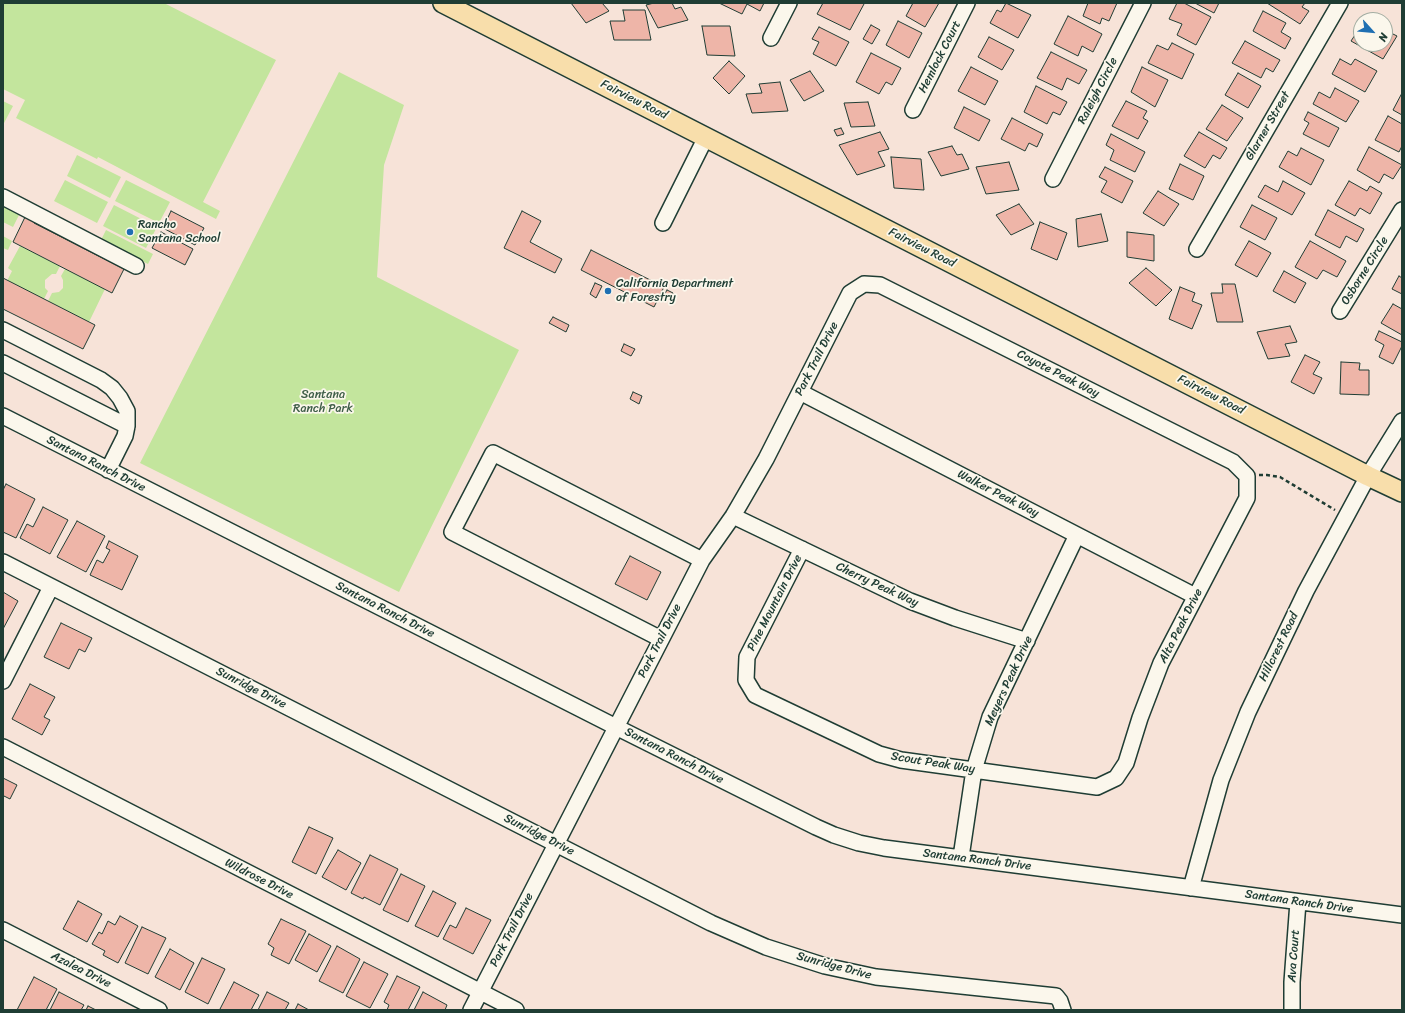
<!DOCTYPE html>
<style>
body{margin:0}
#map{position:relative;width:1405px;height:1013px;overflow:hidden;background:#f7e3d8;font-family:Sriracha,sans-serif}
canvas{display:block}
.frame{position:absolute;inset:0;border:4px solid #1f3d34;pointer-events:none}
.north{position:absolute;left:1353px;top:12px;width:40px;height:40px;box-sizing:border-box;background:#fbf7ec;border:1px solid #a3ada2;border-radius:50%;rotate:117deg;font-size:11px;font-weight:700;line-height:16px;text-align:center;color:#1f3d34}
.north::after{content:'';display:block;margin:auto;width:14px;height:18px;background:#1f6fb2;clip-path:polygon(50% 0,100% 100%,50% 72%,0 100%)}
</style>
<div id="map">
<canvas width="1405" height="1013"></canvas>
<div class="frame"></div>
<div class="north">N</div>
</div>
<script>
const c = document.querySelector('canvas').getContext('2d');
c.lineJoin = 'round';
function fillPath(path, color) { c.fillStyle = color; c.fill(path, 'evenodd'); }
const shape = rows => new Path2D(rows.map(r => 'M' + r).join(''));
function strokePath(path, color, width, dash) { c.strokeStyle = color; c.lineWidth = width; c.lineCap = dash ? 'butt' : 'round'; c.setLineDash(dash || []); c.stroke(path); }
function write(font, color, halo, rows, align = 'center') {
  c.font = font + ' Sriracha,sans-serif'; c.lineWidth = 3.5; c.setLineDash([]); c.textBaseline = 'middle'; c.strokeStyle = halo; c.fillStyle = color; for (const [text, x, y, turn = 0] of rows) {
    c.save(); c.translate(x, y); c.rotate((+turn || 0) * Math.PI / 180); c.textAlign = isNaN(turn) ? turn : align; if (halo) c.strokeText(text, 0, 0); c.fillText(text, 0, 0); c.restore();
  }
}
fillPath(shape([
 [3,3,164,3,276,60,203,202,220,211,216,219,98,157,97,159,16,118,25,100,3,89],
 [339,72,404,105,384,165,377,277,519,350,399,592,140,463],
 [3,101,13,106,3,125],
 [77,155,121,177,110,198,67,176],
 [65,180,108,202,97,223,54,201],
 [126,180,170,202,159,223,115,201],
 [114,205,157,227,146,248,103,226],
 [3,206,19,215,13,227,3,222],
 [106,230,153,254,148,264,101,240],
 [3,236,12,241,8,250,3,248],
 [20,246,60,266,56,274,52,274,45,280,45,288,48,291,44,299,7,281,12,271,8,268],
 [65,269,105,289,89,322,48,301,52,293,59,292,63,288,63,280,61,276]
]), '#c3e59d');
const building = shape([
 [571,3,602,3,609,11,586,23,571,3],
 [654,3,672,3,675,9,681,7,688,20,658,28,646,5,654,3],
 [719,3,764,3,760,11,747,4,742,14,719,3],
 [823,3,863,3,864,4,850,30,817,14,823,3],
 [913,3,939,3,925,27,906,16,913,3],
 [1006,3,1031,15,1018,38,990,23,997,10,1001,12,1006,3],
 [1088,3,1117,3,1109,21,1102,18,1100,24,1083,16,1088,3],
 [1177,3,1184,3,1211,17,1196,45,1177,35,1182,24,1169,19,1177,3],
 [1195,3,1219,3,1214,13,1195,3],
 [1267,3,1305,3,1302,7,1309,11,1300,24,1267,3],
 [623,10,645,10,651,40,614,40,610,21,625,21,623,10],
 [1263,11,1286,23,1281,32,1291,38,1285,49,1253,31,1263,11],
 [1068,16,1102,34,1093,52,1082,46,1078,56,1054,44,1068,16],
 [898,21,922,33,909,58,886,45,898,21],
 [871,25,880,30,872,44,863,39,871,25],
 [702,26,730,26,735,56,707,55,702,26],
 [1361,26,1361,44,1385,44,1385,30,1397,36,1383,59,1351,41,1361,26],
 [819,27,849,42,836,66,813,54,819,42,812,39,819,27],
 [989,37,1014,50,1002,70,978,57,989,37],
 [1245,41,1280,60,1273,72,1266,68,1261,78,1232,63,1245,41],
 [1172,43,1194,54,1182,79,1148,63,1157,45,1168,50,1172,43],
 [1051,52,1087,70,1079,84,1067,78,1062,90,1037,78,1051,52],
 [871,53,901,68,892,85,886,82,879,94,856,82,871,53],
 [1340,59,1351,65,1355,59,1377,71,1365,92,1332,74,1340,59],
 [729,61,745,76,729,94,713,78,729,61],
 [971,67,998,81,985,105,958,91,971,67],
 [1142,67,1168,80,1155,107,1131,92,1142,67],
 [810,71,824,91,804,101,790,80,810,71],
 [1238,73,1261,86,1248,108,1225,95,1238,73],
 [780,82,788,111,752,113,746,94,762,93,759,84,780,82],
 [1036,86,1067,102,1060,115,1053,112,1047,124,1024,112,1036,86],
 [1335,88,1359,101,1346,122,1313,104,1319,92,1330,98,1335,88],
 [1402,93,1402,115,1393,110,1402,93],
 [1126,101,1147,111,1143,118,1148,121,1138,139,1112,126,1126,101],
 [868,102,875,126,851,127,844,103,868,102],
 [1222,105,1243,118,1227,141,1206,129,1222,105],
 [964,107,990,120,979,141,954,128,964,107],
 [1308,112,1339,128,1329,147,1303,134,1309,123,1304,120,1308,112],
 [1388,116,1402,124,1402,146,1399,152,1375,140,1388,116],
 [1012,118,1043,134,1037,147,1029,143,1025,151,1001,139,1012,118],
 [841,128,844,134,837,136,834,130,841,128],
 [880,132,889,149,878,152,885,166,857,175,839,145,880,132],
 [1199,132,1227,148,1220,159,1213,155,1205,168,1184,156,1199,132],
 [1111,134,1145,152,1135,172,1110,160,1114,150,1106,145,1111,134],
 [952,146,957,155,962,154,969,169,941,176,928,152,952,146],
 [1369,147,1402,165,1393,179,1384,174,1379,183,1357,170,1369,147],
 [1301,148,1324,160,1311,185,1279,167,1288,151,1297,156,1301,148],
 [891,157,921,159,924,190,894,188,891,157],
 [1009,162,1019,190,986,194,976,167,1009,162],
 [1180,164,1204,176,1193,200,1169,189,1180,164],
 [1105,167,1133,181,1122,203,1101,192,1107,181,1099,177,1105,167],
 [1283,181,1305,193,1292,215,1258,197,1265,185,1278,192,1283,181],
 [1349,181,1367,191,1370,186,1382,193,1370,214,1360,208,1355,216,1335,205,1349,181],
 [1158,191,1179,204,1164,226,1143,213,1158,191],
 [1019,204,1034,224,1011,235,996,215,1019,204],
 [1252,205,1277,218,1265,240,1240,227,1252,205],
 [1328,210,1364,229,1357,242,1346,236,1340,248,1315,235,1328,210],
 [171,211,204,228,195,245,163,228,171,211],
 [522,211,541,221,530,242,562,259,555,273,504,248,522,211],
 [1101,214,1108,241,1078,247,1076,219,1101,214],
 [26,215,36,220,34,223,124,269,112,293,13,242,26,215],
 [1040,222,1067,233,1057,260,1031,249,1040,222],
 [161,232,193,249,185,265,152,248,161,232],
 [1127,232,1154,235,1154,261,1127,257,1127,232],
 [1249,241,1271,253,1257,277,1235,265,1249,241],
 [1310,241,1346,261,1337,277,1323,270,1317,279,1295,267,1310,241],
 [591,250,664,287,654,307,581,270,591,250],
 [1146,268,1172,290,1156,306,1129,283,1146,268],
 [1284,271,1306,283,1295,303,1273,291,1284,271],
 [1399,276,1402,278,1402,294,1392,289,1399,276],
 [3,278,95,325,83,349,3,309,3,278],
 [595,283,602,286,596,298,590,294,595,283],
 [1222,284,1235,284,1243,322,1217,322,1211,293,1223,293,1222,284],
 [1180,287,1195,293,1192,301,1202,305,1192,329,1169,319,1180,287],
 [667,290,673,293,670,300,663,297,667,290],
 [1393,304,1402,309,1402,335,1381,323,1393,304],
 [553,317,569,325,566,332,549,323,553,317],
 [1290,326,1297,342,1285,344,1290,356,1268,359,1257,332,1290,326],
 [1379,331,1402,342,1402,346,1393,364,1379,357,1384,345,1375,340,1379,331],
 [624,344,635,349,631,356,621,351,624,344],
 [1305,355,1320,362,1313,374,1322,378,1314,394,1291,382,1305,355],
 [1341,362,1360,363,1359,370,1369,370,1369,395,1340,394,1341,362],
 [633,392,642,396,639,404,630,399,633,392],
 [6,484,35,499,16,538,3,532,3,490,6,484],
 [43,507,68,520,50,554,20,538,27,524,33,527,43,507],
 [77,521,105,536,86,572,57,557,77,521],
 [109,541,138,556,122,590,90,575,97,560,103,563,110,550,106,548,109,541],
 [630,556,661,572,647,600,615,584,630,556],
 [3,592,18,601,3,629,3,592],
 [61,623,92,638,85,652,79,649,69,669,44,657,61,623],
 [30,684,55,697,44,717,50,720,42,735,12,719,30,684],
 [3,778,17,785,10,799,4,796,3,798,3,778],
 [309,827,333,838,316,874,292,862,309,827],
 [338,850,361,863,346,890,322,877,338,850],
 [370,855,398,869,380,905,364,897,363,899,351,893,370,855],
 [401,874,425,886,408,922,383,910,401,874],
 [433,891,456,903,438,937,415,926,433,891],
 [78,901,102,914,87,942,63,929,78,901],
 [466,908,491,920,473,954,443,939,450,925,456,928,466,908],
 [120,916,138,926,118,963,103,955,105,951,92,944,99,932,102,934,108,921,115,925,120,916],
 [281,919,306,931,289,964,271,955,274,948,268,944,281,919],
 [142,927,166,938,148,974,125,963,142,927],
 [309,934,331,946,317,972,295,960,309,934],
 [337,946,360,959,343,993,319,981,337,946],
 [170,949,194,963,180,990,155,977,170,949],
 [202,958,225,969,208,1004,185,992,202,958],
 [364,962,388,974,370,1008,346,996,364,962],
 [397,976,420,987,408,1010,387,1010,389,1005,384,1002,397,976],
 [34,977,57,989,46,1010,17,1010,34,977],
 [234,982,259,995,251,1010,222,1010,220,1009,234,982],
 [59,992,84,1005,81,1010,50,1010,59,992],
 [267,992,289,1003,285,1010,258,1010,267,992],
 [423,992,447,1005,445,1010,414,1010,423,992],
 [298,1004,309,1010,295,1010,298,1004],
 [88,1006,96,1010,86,1010,88,1006]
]);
fillPath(building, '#eeb5a8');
strokePath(building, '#1f3d34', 1);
const minor = shape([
 [771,38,789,3],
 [913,110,967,3],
 [1053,179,1143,3],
 [3,197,136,266],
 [663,223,706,137],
 [1197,249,1340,3],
 [1340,311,1402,210],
 [3,330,101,380,112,388,120,398,127,411,127,426,125,436,108,470],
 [3,363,127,426],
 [800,392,1195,596],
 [3,416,616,727,816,827,834,835,859,843,884,848,1402,915],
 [733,516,910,601,955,618,1027,641],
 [3,562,711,923,766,947,825,966,876,977,1056,996,1060,1001,1063,1010],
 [661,639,452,532,493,453,702,560],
 [3,681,51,587],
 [3,747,516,1010],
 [961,857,974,770,990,717,1077,535],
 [1191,888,1221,780,1248,712,1306,591,1368,476,1402,421],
 [3,930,159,1010],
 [471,1010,702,560,733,516,766,459,850,293,864,284,880,285,1233,462,1247,476,1247,498,1161,663,1140,718,1126,763,1116,778,1097,787,901,760,879,754,755,695,746,680,747,657,802,549],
 [1292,1010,1292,982,1298,902]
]);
const major = shape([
 [443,3,1368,476,1402,492]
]);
strokePath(minor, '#1f3d34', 18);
strokePath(major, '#1f3d34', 22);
strokePath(shape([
 [1259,475,1267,475,1280,477,1335,510]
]), '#1f3d34', 2.5, [4, 3]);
strokePath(minor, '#fbf7ec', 15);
strokePath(major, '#f8deab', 19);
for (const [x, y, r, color] of [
 [130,232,4,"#1f6fb2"],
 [608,291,4,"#1f6fb2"]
]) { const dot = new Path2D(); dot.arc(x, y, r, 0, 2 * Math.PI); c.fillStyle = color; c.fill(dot); strokePath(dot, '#fbf7ec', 1.5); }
write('12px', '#1f3d34', '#fbf7ec', [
 ["Hemlock Court",940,57,-63],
 ["Raleigh Circle",1098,91,-63],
 ["Fairview Road",634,100,27],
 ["Glarner Street",1268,126,-60],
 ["Fairview Road",922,248,27],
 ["Osborne Circle",1365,271,-58],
 ["Park Trail Drive",817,359,-63],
 ["Coyote Peak Way",1058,374,27],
 ["Fairview Road",1211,395,27],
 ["Santana Ranch Drive",96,464,27],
 ["Walker Peak Way",998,494,27],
 ["Cherry Peak Way",877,585,25],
 ["Pine Mountain Drive",775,603,-63],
 ["Santana Ranch Drive",385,610,27],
 ["Alta Peak Drive",1181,626,-63],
 ["Park Trail Drive",660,641,-63],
 ["Hillcrest Road",1279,647,-64],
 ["Meyers Peak Drive",1009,681,-65],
 ["Sunridge Drive",251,688,27],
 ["Santana Ranch Drive",674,756,27],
 ["Scout Peak Way",933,763,9],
 ["Sunridge Drive",539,835,27],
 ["Santana Ranch Drive",977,860,7],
 ["Wildrose Drive",259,879,27],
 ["Santana Ranch Drive",1299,902,8],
 ["Park Trail Drive",512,930,-63],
 ["Ava Court",1294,956,-86],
 ["Sunridge Drive",834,966,15],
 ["Azalea Drive",81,970,27]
]);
write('12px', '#1f3d34', '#fbf7ec', [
 ["Rancho",138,225],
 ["Santana School",138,239],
 ["California Department",616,284],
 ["of Forestry",616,298]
], 'left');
write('12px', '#405f49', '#fbf7ec', [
 ["Santana",323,395],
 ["Ranch Park",323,409]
]);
</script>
